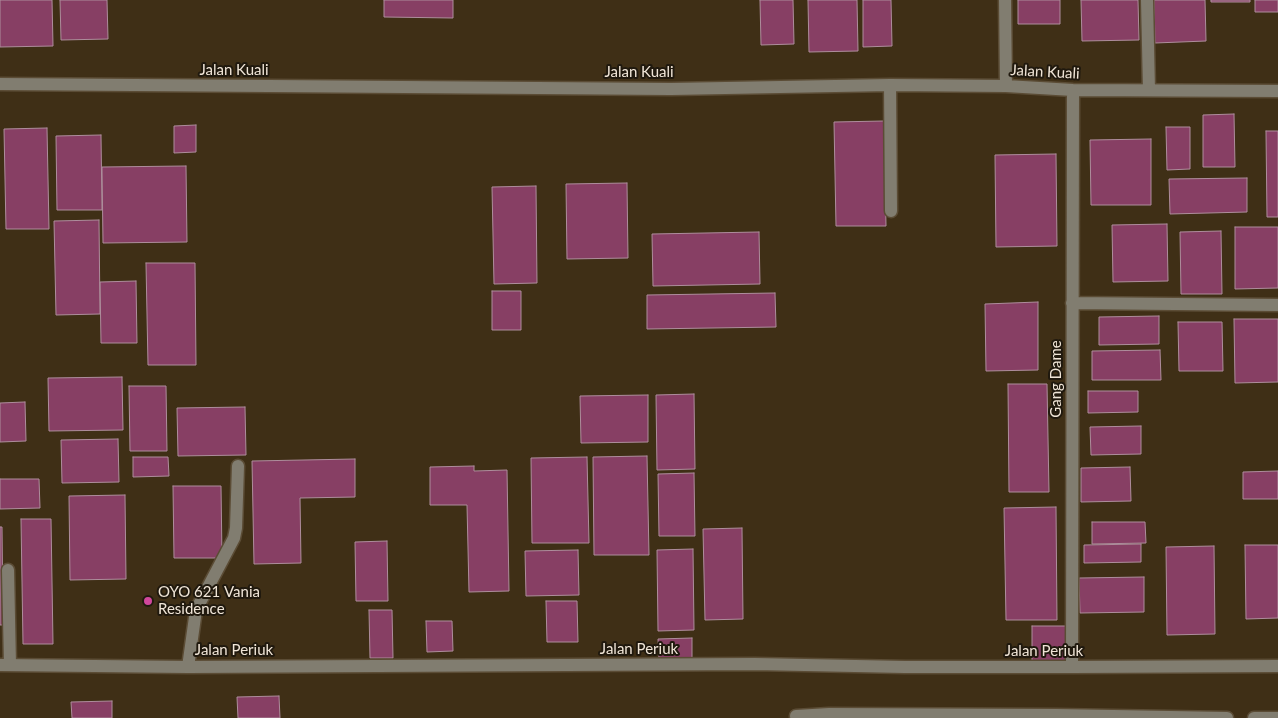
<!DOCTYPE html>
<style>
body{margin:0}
canvas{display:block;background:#3f2f16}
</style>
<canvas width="1278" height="718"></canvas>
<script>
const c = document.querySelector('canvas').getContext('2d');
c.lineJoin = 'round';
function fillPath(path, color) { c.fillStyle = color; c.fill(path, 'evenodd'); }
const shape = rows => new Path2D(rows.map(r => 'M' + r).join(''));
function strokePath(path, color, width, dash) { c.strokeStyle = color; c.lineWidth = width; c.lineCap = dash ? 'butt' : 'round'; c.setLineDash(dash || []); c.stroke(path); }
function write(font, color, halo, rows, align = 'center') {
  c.font = font + ' Lato,sans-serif'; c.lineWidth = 4; c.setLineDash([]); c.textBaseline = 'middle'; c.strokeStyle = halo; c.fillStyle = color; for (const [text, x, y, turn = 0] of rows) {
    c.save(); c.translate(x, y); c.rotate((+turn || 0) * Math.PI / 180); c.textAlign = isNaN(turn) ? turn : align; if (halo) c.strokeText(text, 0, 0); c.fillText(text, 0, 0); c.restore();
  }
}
const building = shape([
 [0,0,52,0,53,46,0,47,0,0],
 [60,0,107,0,108,39,61,40,60,0],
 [384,0,453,0,453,18,384,17,384,0],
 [760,0,793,0,794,44,761,45,760,0],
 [808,0,857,0,858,51,809,52,808,0],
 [863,0,891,0,892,46,863,47,863,0],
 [1018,0,1060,0,1060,24,1018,24,1018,0],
 [1081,0,1138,0,1139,40,1082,41,1081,0],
 [1154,0,1205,0,1206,41,1155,43,1154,0],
 [1211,0,1250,0,1250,2,1211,2,1211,0],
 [1255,0,1278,0,1278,12,1255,12,1255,0],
 [1234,114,1235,167,1203,167,1203,115,1234,114],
 [884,121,886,226,836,226,834,122,884,121],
 [196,125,196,152,174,153,174,126,196,125],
 [1166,127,1190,127,1190,169,1167,170,1166,127],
 [47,128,49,229,6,229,4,129,47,128],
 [1266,131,1278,131,1278,217,1267,217,1266,131],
 [101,135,102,210,57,210,56,136,101,135],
 [1151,139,1151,205,1091,205,1090,140,1151,139],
 [1056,154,1057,246,996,247,995,155,1056,154],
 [186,166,187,242,103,243,102,167,186,166],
 [1247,178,1247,212,1170,214,1169,179,1247,178],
 [627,183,628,258,567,259,566,184,627,183],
 [536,186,537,283,494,284,492,187,536,186],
 [99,220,100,314,56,315,54,221,99,220],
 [1167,224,1168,281,1113,282,1112,225,1167,224],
 [1235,227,1278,227,1278,288,1235,289,1235,227],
 [1221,231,1222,294,1181,294,1180,232,1221,231],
 [759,232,760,284,653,286,652,234,759,232],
 [146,263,195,263,196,365,148,365,146,263],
 [136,281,137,343,101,343,100,282,136,281],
 [492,291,521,291,521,330,492,330,492,291],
 [775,293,776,327,647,329,647,295,775,293],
 [1038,302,1038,370,986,371,985,304,1038,302],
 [1159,316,1159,344,1099,345,1099,317,1159,316],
 [1234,319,1278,319,1278,382,1235,383,1234,319],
 [1178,322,1222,322,1223,371,1179,371,1178,322],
 [1160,350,1161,380,1092,380,1092,351,1160,350],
 [122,377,123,430,49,431,48,378,122,377],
 [1008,384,1047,384,1049,492,1009,492,1008,384],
 [129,386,166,386,167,451,130,451,129,386],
 [1088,391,1138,391,1138,412,1088,413,1088,391],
 [694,394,695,469,657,470,656,395,694,394],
 [648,395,648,442,581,443,580,396,648,395],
 [25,402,26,441,0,442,0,403,25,402],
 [245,407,246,455,178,456,177,408,245,407],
 [1141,426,1141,454,1091,455,1090,427,1141,426],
 [118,439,119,482,62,483,61,440,118,439],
 [647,456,649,555,594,555,593,457,647,456],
 [133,457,168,457,169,476,133,477,133,457],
 [587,457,589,543,532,543,531,458,587,457],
 [355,459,355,497,300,498,301,563,254,564,252,461,355,459],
 [474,466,474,471,507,470,509,591,469,592,467,505,430,505,430,467,474,466],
 [1130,467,1131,501,1081,502,1081,468,1130,467],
 [1278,471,1278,499,1243,499,1243,472,1278,471],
 [694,473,695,536,659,536,658,474,694,473],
 [0,479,39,479,40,508,0,509,0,479],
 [173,486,221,486,222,558,174,558,173,486],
 [125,495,126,579,70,580,69,496,125,495],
 [1056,507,1057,620,1006,620,1004,508,1056,507],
 [21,519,51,519,53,644,23,644,21,519],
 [1092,522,1145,522,1146,543,1092,544,1092,522],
 [0,527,2,527,3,625,0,625,0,527],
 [742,528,743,619,705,620,703,529,742,528],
 [387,541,388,601,356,601,355,542,387,541],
 [1141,544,1141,562,1084,563,1084,545,1141,544],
 [1245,545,1278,545,1278,618,1246,619,1245,545],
 [1214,546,1215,634,1167,635,1166,547,1214,546],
 [693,549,694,630,658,631,657,550,693,549],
 [578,550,579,595,526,596,525,551,578,550],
 [1144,577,1144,612,1080,613,1079,578,1144,577],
 [546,601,577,601,578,642,547,642,546,601],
 [369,610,392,610,393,658,370,658,369,610],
 [426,621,452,621,453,651,427,652,426,621],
 [1032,626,1068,626,1069,663,1032,663,1032,626],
 [692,638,692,658,659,659,658,639,692,638],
 [279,696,280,718,238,718,237,697,279,696],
 [112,701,112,718,72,718,71,702,112,701]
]);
fillPath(building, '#873f64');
strokePath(building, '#ae8d9c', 1);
const minor = shape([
 [1005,0,1006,86],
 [1147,0,1149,90],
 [0,84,671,89,890,85,1006,86,1073,90,1278,91],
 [890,85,891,211],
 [1072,303,1278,305],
 [8,570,10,665],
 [0,665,188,667,755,664,905,667,1072,667,1278,666],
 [188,667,196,610,234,538,236,528,238,466],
 [1072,667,1073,90],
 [796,716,829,714,1056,715,1227,718],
 [1254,718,1278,718]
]);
strokePath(minor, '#5b4c35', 15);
strokePath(minor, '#817d70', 12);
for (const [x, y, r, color] of [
 [148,601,5,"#d1479c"]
]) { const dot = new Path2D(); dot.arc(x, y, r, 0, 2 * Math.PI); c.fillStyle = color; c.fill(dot); strokePath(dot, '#20190e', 2); }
write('15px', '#f0e5d7', '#20190e', [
 ["Jalan Kuali",234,70],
 ["Jalan Kuali",639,72],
 ["Jalan Kuali",1045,72,3],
 ["Gang Dame",1056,379,-90],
 ["Jalan Periuk",639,649],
 ["Jalan Periuk",234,650],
 ["Jalan Periuk",1044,651]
]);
write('15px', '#f0e5d7', '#20190e', [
 ["OYO 621 Vania",158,592],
 ["Residence",158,609]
], 'left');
</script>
